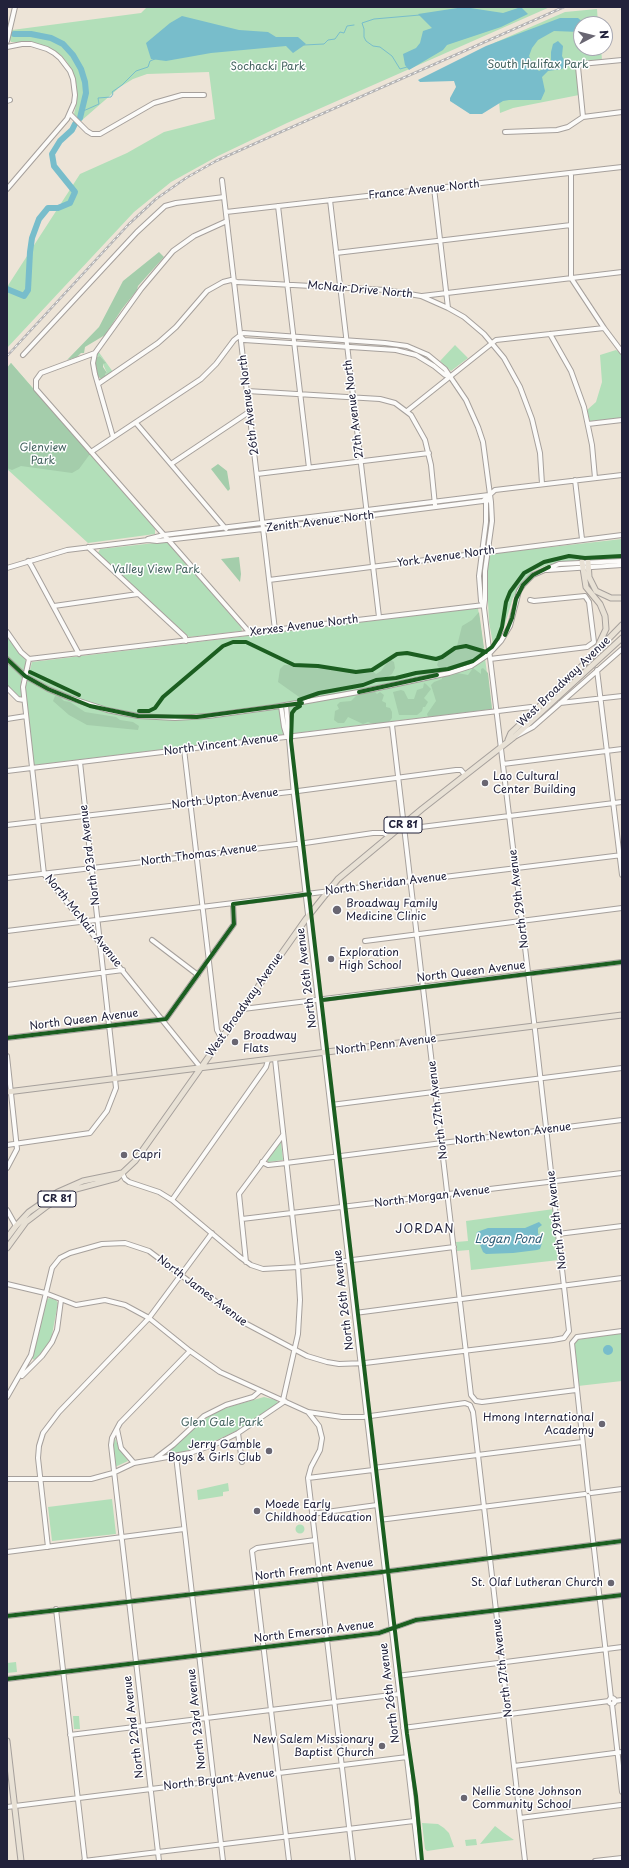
<!DOCTYPE html>
<style>
body{margin:0}
#map{position:relative;width:629px;height:1868px;overflow:hidden;background:#ede4d7;font-family:"Playpen Sans",sans-serif}
canvas{display:block}
.frame{position:absolute;inset:0;border:8px solid #22223b;pointer-events:none}
.north{position:absolute;left:573px;top:16px;width:40px;height:40px;box-sizing:border-box;background:#fff;border:1px solid #a7a7b1;border-radius:50%;rotate:83deg;font-size:11px;font-weight:700;line-height:16px;text-align:center;color:#22223b}
.north::after{content:'';display:block;margin:auto;width:14px;height:18px;background:#696672;clip-path:polygon(50% 0,100% 100%,50% 72%,0 100%)}
</style>
<div id="map">
<canvas width="629" height="1868"></canvas>
<div class="frame"></div>
<div class="north">N</div>
</div>
<script>
const c = document.querySelector('canvas').getContext('2d');
c.lineJoin = 'round';
function fillPath(path, color) { c.fillStyle = color; c.fill(path, 'evenodd'); }
const shape = rows => new Path2D(rows.map(r => 'M' + r).join(''));
function strokePath(path, color, width, dash) { c.strokeStyle = color; c.lineWidth = width; c.lineCap = dash ? 'butt' : 'round'; c.setLineDash(dash || []); c.stroke(path); }
function write(font, color, halo, rows, align = 'center') {
  c.font = font + ' "Playpen Sans",sans-serif'; c.lineWidth = 3; c.setLineDash([]); c.textBaseline = 'middle'; c.strokeStyle = halo; c.fillStyle = color; for (const [text, x, y, turn = 0] of rows) {
    c.save(); c.translate(x, y); c.rotate((+turn || 0) * Math.PI / 180); c.textAlign = isNaN(turn) ? turn : align; if (halo) c.strokeText(text, 0, 0); c.fillText(text, 0, 0); c.restore();
  }
}
fillPath(shape([
 [147,7,550,7,287,123,218,156,171,182,134,212,7,348,7,287,80,174,127,153,164,132,215,119,209,72,147,74,133,79,120,87,81,121,74,114,77,101,77,87,74,75,67,62,61,55,46,46,28,42,11,42,9,38,12,30,141,13],
 [597,9,598,24,581,24,581,48,601,48,602,60,580,62,576,66,579,95,513,108,500,113,494,43,565,12],
 [455,345,468,358,451,371,440,361],
 [616,350,622,354,622,418,590,421,587,410,596,402,602,382,600,355],
 [98,351,113,372,106,376,105,374,107,373,103,364,105,362,100,356,96,357],
 [11,363,155,529,155,534,88,543,7,469,7,368],
 [622,539,622,561,579,560,548,565,533,571,523,581,513,598,501,637,493,644,489,622,487,581,489,554],
 [164,542,167,542,241,627,242,631,189,637,98,553,100,549],
 [478,608,492,709,35,765,34,764,25,689,32,662],
 [7,635,27,662,21,681,22,696,20,697,7,686],
 [280,1142,281,1142,283,1160,268,1162,268,1159],
 [554,1209,559,1260,471,1270,469,1250,457,1251,456,1242,468,1241,466,1221],
 [50,1298,56,1300,58,1303,52,1335,49,1343,41,1354,34,1360,32,1358,46,1299],
 [622,1333,622,1381,578,1386,574,1345,576,1340],
 [264,1397,276,1400,279,1404,242,1428,217,1440,183,1452,166,1454,197,1425,214,1413,232,1406],
 [115,1438,120,1450,128,1461,115,1467,113,1448],
 [228,1483,229,1491,223,1492,223,1496,198,1500,197,1490],
 [112,1499,116,1534,52,1541,48,1507],
 '295.5 1529a4.5 4.5 0 1 1 9 0a4.5 4.5 0 1 1-9 0Z',
 [16,1662,17,1672,7,1673,7,1663],
 [73,1716,79,1716,80,1729,74,1729],
 [422,1823,438,1824,444,1828,449,1833,454,1847,427,1851,425,1849],
 [495,1826,504,1833,514,1840,480,1844],
 [476,1839,477,1845,466,1846,465,1840]
]), '#b2dfb9');
fillPath(shape([
 [159,252,164,257,138,286,137,290,122,309,105,335,85,347,84,353,81,353,77,357,67,360,99,327,123,281],
 [100,356,106,363,103,364,103,367,107,373,105,374,106,376,101,379,98,376,95,361,96,357],
 [11,363,90,454,79,469,72,473,21,466,12,470,7,468,7,368],
 [218,464,227,471,230,489,228,491,211,469],
 [239,557,241,574,240,582,221,559],
 [479,612,484,648,481,650,481,655,467,663,441,670,437,665,439,659,457,646,462,626,472,620],
 [391,660,394,662,395,668,392,674,384,679,319,693,302,699,278,682,280,669,284,665,318,666,351,672,371,670,376,674,381,671,388,661],
 [473,668,481,674,481,669,483,668,488,673,492,709,428,717,427,714,436,701,431,685,434,682,442,679,442,677,457,673,468,675],
 [424,683,426,684,431,689,424,698,428,702,425,707,423,707,422,711,417,715,399,715,393,692,401,690,404,691,408,699,414,699,417,690,423,688],
 [374,691,377,694,380,692,384,695,382,701,386,703,386,707,390,708,392,712,392,718,389,722,373,724,368,722,363,724,348,717,344,723,338,723,334,720,335,711,339,709,337,705,340,702,351,701,356,696],
 [55,696,60,697,64,701,70,702,85,712,116,717,120,720,133,722,139,726,138,730,87,725,69,715,53,701]
]), '#a4cdab');
fillPath(shape([
 [464,7,503,13,521,7,528,14,501,27,447,45,443,50,409,70,405,65,403,54,416,48,420,43,423,31,432,28,418,14],
 [182,16,239,30,268,32,276,37,298,37,306,44,293,53,286,46,211,53,166,61,151,59,146,43,170,23],
 [560,18,578,18,585,24,581,24,580,32,554,31,538,40,532,48,529,56,533,65,539,71,543,69,551,61,551,52,553,44,558,41,563,46,562,56,566,64,562,69,548,71,542,77,545,91,541,100,509,100,503,101,482,114,470,114,450,101,450,98,456,87,454,81,420,82,418,80,486,46],
 [539,1222,542,1225,538,1228,538,1233,542,1243,540,1249,537,1250,513,1253,486,1254,483,1252,476,1235,477,1232,488,1228,525,1228],
 '603 1350a5 5 0 1 1 10 0a5 5 0 1 1-10 0Z'
]), '#78bdcb');
strokePath(shape([
 [304,45,324,44,328,40,335,39,340,32,344,33,347,26,354,25],
 [407,67,400,69,392,56,380,47,373,46,366,41,364,37,364,29,362,23,374,19,420,15],
 [81,112,99,104,98,98,111,97,113,94,112,92,122,85,136,71,148,67,150,61,155,59]
]), '#78bdcb', 1);
strokePath(shape([
 [14,34,31,34,51,38,63,44,73,55,81,69,85,82,86,93,80,118],
 [7,289,24,296,28,290,30,252,32,238,39,219,48,208,58,208,70,203,75,192,54,166,52,154,60,141,72,130,75,124]
]), '#78bdcb', 6);
const minor = shape([
 [7,41,15,7],
 [7,47,22,44,31,44,47,49,54,53,60,58,70,71,73,79,75,95,74,103,67,119,7,189],
 [7,101,10,100],
 [70,114,87,131,92,134,100,134,154,103,182,95,204,95],
 [583,117,578,67,581,64,622,60],
 [505,132,557,130,568,127,583,117,622,112],
 [571,174,571,278,604,328,622,352],
 [222,180,275,630],
 [434,188,448,308],
 [330,200,379,617],
 [278,206,309,468],
 [226,212,622,167],
 [336,253,571,225],
 [422,296,622,272],
 [550,334,571,371,584,407,592,445,595,478],
 [240,336,244,340,396,350,416,355,434,366,445,375,450,377],
 [95,353,41,373,36,380,36,389,250,633],
 [23,355,137,232,165,206,176,203,224,197],
 [98,384,158,343,176,327,207,291,223,282,231,280,237,282,386,290,421,296,448,308,464,317,484,334,504,358,520,387,532,419,540,453,542,484],
 [247,391,380,399,395,403,411,415,425,440,431,465,435,505],
 [407,411,496,340,604,328],
 [136,423,226,529],
 [588,424,622,420],
 [113,437,95,374,93,363,95,353,141,289,173,251,194,236,227,221],
 [171,464,249,412],
 [257,474,429,453],
 [575,480,582,539],
 [148,539,164,535,489,495],
 [88,547,185,637,186,641],
 [28,561,31,565,79,654],
 [7,568,67,550,148,540,157,541,263,529,483,501,495,490,622,475],
 [547,570,622,565],
 [269,580,622,535],
 [484,605,481,601,479,576,486,522,486,503,489,497],
 [54,606,138,594],
 [7,632,21,652,29,659],
 [7,659,25,676,48,689,70,698,107,710,138,716,175,718,208,716,274,707,364,691,449,673,471,666,489,654,501,641,510,626,519,591,523,585,533,575,559,564,622,561],
 [29,659,23,687,44,874,201,1068],
 [29,659,484,605],
 [490,659,587,647,594,642,589,602,585,596,534,601,530,600],
 [597,670,622,875],
 [7,688,18,699,24,700],
 [560,703,622,696],
 [286,705,294,795,419,1861],
 [281,706,284,727,287,737],
 [7,719,26,716],
 [392,725,471,1395,476,1401,482,1402,576,1390],
 [516,736,533,727,622,649],
 [184,749,217,1030,222,1039],
 [503,764,622,749],
 [7,771,531,707],
 [7,825,298,791,456,770,461,770,465,775],
 [405,829,622,802],
 [7,878,305,843,373,833,383,833,390,836],
 [7,931,622,855],
 [152,940,198,975],
 [365,941,622,908],
 [7,985,123,970],
 [243,1009,622,962],
 [7,1038,166,1019,234,924,233,904],
 [7,1056,17,1149,7,1168],
 [275,1059,298,1267,300,1300,298,1334,283,1400],
 [331,1105,622,1068],
 [7,1145,90,1133,107,1111,116,1088,80,762],
 [262,1162,268,1165,286,1163,622,1120],
 [122,1173,125,1179,129,1182,159,1192,172,1200,240,1257,251,1265,263,1269,298,1267,454,1247],
 [172,1200,266,1067,268,1060],
 [7,1210,16,1226],
 [242,1219,622,1173],
 [558,1234,622,1226],
 [246,1262,239,1194,283,1135],
 [7,1284,45,1293,76,1305,105,1300,125,1305,149,1318,190,1351,220,1372,308,1412,342,1417,363,1417,465,1403,470,1405,473,1412,525,1861],
 [355,1313,622,1278],
 [22,1376,42,1356,52,1342,57,1330,61,1300],
 [7,1397,31,1355,52,1268,60,1258,70,1253,102,1244,125,1243,149,1251,243,1322,307,1356,327,1362,339,1364,365,1363,553,1340,564,1338,569,1331,535,1030,484,608,485,600,485,571,492,521,491,502,483,442,478,427,466,400,445,369,428,355,407,346,385,343,243,333,234,340,216,364,201,379,91,452],
 [308,1412,319,1426,322,1438,320,1450,311,1467,308,1478,353,1861],
 [117,1429,121,1448,134,1463],
 [238,1433,242,1462],
 [176,1456,223,1861],
 [156,1458,173,1445,204,1416,226,1405,253,1397,260,1391],
 [373,1468,582,1442],
 [308,1478,373,1470],
 [7,1479,91,1479,113,1473,134,1463,190,1453,218,1443,238,1433,285,1401],
 [588,1491,572,1343,577,1337,622,1331],
 [591,1493,622,1489],
 [588,1496,611,1698],
 [312,1514,377,1505],
 [379,1520,585,1494],
 [48,1547,38,1458,39,1446,43,1433,59,1412,149,1318,212,1233],
 [7,1552,184,1529],
 [56,1609,85,1861],
 [7,1616,390,1571,622,1541],
 [397,1676,622,1647],
 [7,1679,379,1633,416,1620,622,1595],
 '609 1701a3 3 0 1 1 6 0a3 3 0 1 1-6 0Z',
 [614,1701,622,1700],
 [612,1704,622,1792],
 [403,1728,609,1701],
 [70,1735,399,1694],
 [514,1766,622,1752],
 [7,1807,407,1757],
 [520,1818,621,1805],
 [84,1861,414,1821],
 [159,1861,111,1445,112,1438,120,1423,190,1351],
 [289,1861,252,1551,257,1548,315,1540],
 [595,1861,622,1858]
]);
const major = shape([
 [582,562,586,587,600,604,605,616,606,629,597,648],
 [588,562,589,577,596,591,611,598,622,598],
 [508,740,511,733,578,670,622,625],
 [7,1092,622,1015],
 [7,1238,16,1226,29,1212,58,1192,83,1181,122,1173],
 [7,1248,26,1222,47,1206,76,1189,117,1178,135,1161,306,919,338,879,422,809,514,737,622,638],
 [7,1741,21,1861]
]);
strokePath(minor, '#a6a09c', 6);
strokePath(major, '#a6a09c', 7);
strokePath(minor, '#fcfbf9', 4);
strokePath(major, '#e8e1d5', 5);
const rail = shape([
 [7,356,129,224,156,199,186,178,216,161,274,135,564,7]
]);
strokePath(rail, '#b4b3b4', 2.5);
strokePath(rail, '#fff', 1, [3]);
strokePath(shape([
 [505,635,512,618,516,599,523,585,533,575,549,567],
 [7,659,25,676,48,689,90,706,138,716,197,717,302,703],
 [30,672,79,695],
 [359,692,437,675],
 [139,711,149,711,155,708,163,697,223,646,233,642,246,642,294,665,318,666,356,672,372,670,397,654,407,653,436,659,442,657,455,648,466,646,486,652],
 [322,1000,622,962],
 [7,1038,166,1019,234,924,233,904,310,894],
 [7,1616,390,1571,622,1541],
 [7,1679,379,1633,416,1620,622,1595],
 [422,1861,416,1796,407,1734,291,741,292,713,295,709,300,706,299,700,319,693,363,685,376,680,396,678,416,673,448,669,473,661,492,647,498,638,502,627,506,602,510,592,524,573,544,562,569,556,585,558,622,556]
]), '#1b5e20', 4);
for (const [x, y, r, color] of [
 [485,783,4,"#696672"],
 [337,910,5,"#696672"],
 [331,959,4,"#696672"],
 [235,1042,4,"#696672"],
 [124,1155,4,"#696672"],
 [602,1424,4,"#696672"],
 [269,1451,4,"#696672"],
 [257,1511,4,"#696672"],
 [611,1583,4,"#696672"],
 [382,1746,4,"#696672"],
 [464,1798,4,"#696672"]
]) { const dot = new Path2D(); dot.arc(x, y, r, 0, 2 * Math.PI); c.fillStyle = color; c.fill(dot); strokePath(dot, '#fff', 1.5); }
for (const [x, y, w] of [
 [403,825,38],
 [57,1199,38]
]) { const box = new Path2D(); box.roundRect(x - w / 2, y - 8, w, 16, 3); c.fillStyle = '#fff'; c.fill(box); strokePath(box, '#22223b', 1); }
write('bold 10px', '#22223b', null, [
 ["CR 81",403,825],
 ["CR 81",57,1199]
]);
write('11px', '#44635f', '#fff', [
 ["South Halifax Park",538,65],
 ["Sochacki Park",268,67],
 ["Glenview",43,448],
 ["Park",43,461],
 ["Valley View Park",156,570],
 ["Glen Gale Park",222,1423]
]);
write('11px', '#22223b', '#fff', [
 ["France Avenue North",424,190,-6],
 ["McNair Drive North",360,290,5],
 ["26th Avenue North",249,405,-97],
 ["27th Avenue North",354,409,-97],
 ["Zenith Avenue North",320,522,-7],
 ["York Avenue North",446,557,-8],
 ["Xerxes Avenue North",304,626,-7],
 ["West Broadway Avenue",564,682,-44],
 ["North Vincent Avenue",221,745,-7],
 ["North Upton Avenue",225,799,-7],
 ["North 23rd Avenue",90,855,-97],
 ["North Thomas Avenue",199,855,-7],
 ["North Sheridan Avenue",386,884,-7],
 ["North 29th Avenue",519,899,-97],
 ["North McNair Avenue",83,921,51],
 ["North Queen Avenue",471,972,-7],
 ["North 26th Avenue",307,978,-97],
 ["West Broadway Avenue",245,1005,-55],
 ["North Queen Avenue",84,1020,-7],
 ["North Penn Avenue",386,1045,-7],
 ["North 27th Avenue",438,1110,-97],
 ["North Newton Avenue",513,1134,-7],
 ["North Morgan Avenue",432,1197,-7],
 ["North 29th Avenue",557,1220,-97],
 ["North James Avenue",202,1291,37],
 ["North 26th Avenue",344,1300,-97],
 ["North Fremont Avenue",314,1570,-7],
 ["North Emerson Avenue",314,1632,-7],
 ["North 27th Avenue",503,1668,-97],
 ["North 26th Avenue",390,1693,-97],
 ["North 23rd Avenue",197,1719,-96],
 ["North 22nd Avenue",134,1727,-97],
 ["North Bryant Avenue",219,1780,-7]
]);
write('11px', '#22223b', '#fff', [
 ["Lao Cultural",493,777],
 ["Center Building",493,790],
 ["Broadway Family",346,904],
 ["Medicine Clinic",346,917],
 ["Exploration",339,953],
 ["High School",339,966],
 ["Broadway",243,1036],
 ["Flats",243,1049],
 ["Capri",132,1155],
 ["Hmong International",594,1418,"right"],
 ["Academy",594,1431,"right"],
 ["Jerry Gamble",261,1445,"right"],
 ["Boys & Girls Club",261,1458,"right"],
 ["Moede Early",265,1505],
 ["Childhood Education",265,1518],
 ["St. Olaf Lutheran Church",603,1583,"right"],
 ["New Salem Missionary",374,1740,"right"],
 ["Baptist Church",374,1753,"right"],
 ["Nellie Stone Johnson",472,1792],
 ["Community School",472,1805]
], 'left');
c.letterSpacing = '1px';
write('12px', '#22223b', '#fff', [
 ["JORDAN",425,1230]
]);
c.letterSpacing = '0px';
write('italic 12px', '#32607a', '#fff', [
 ["Logan Pond",508,1240]
]);
</script>
